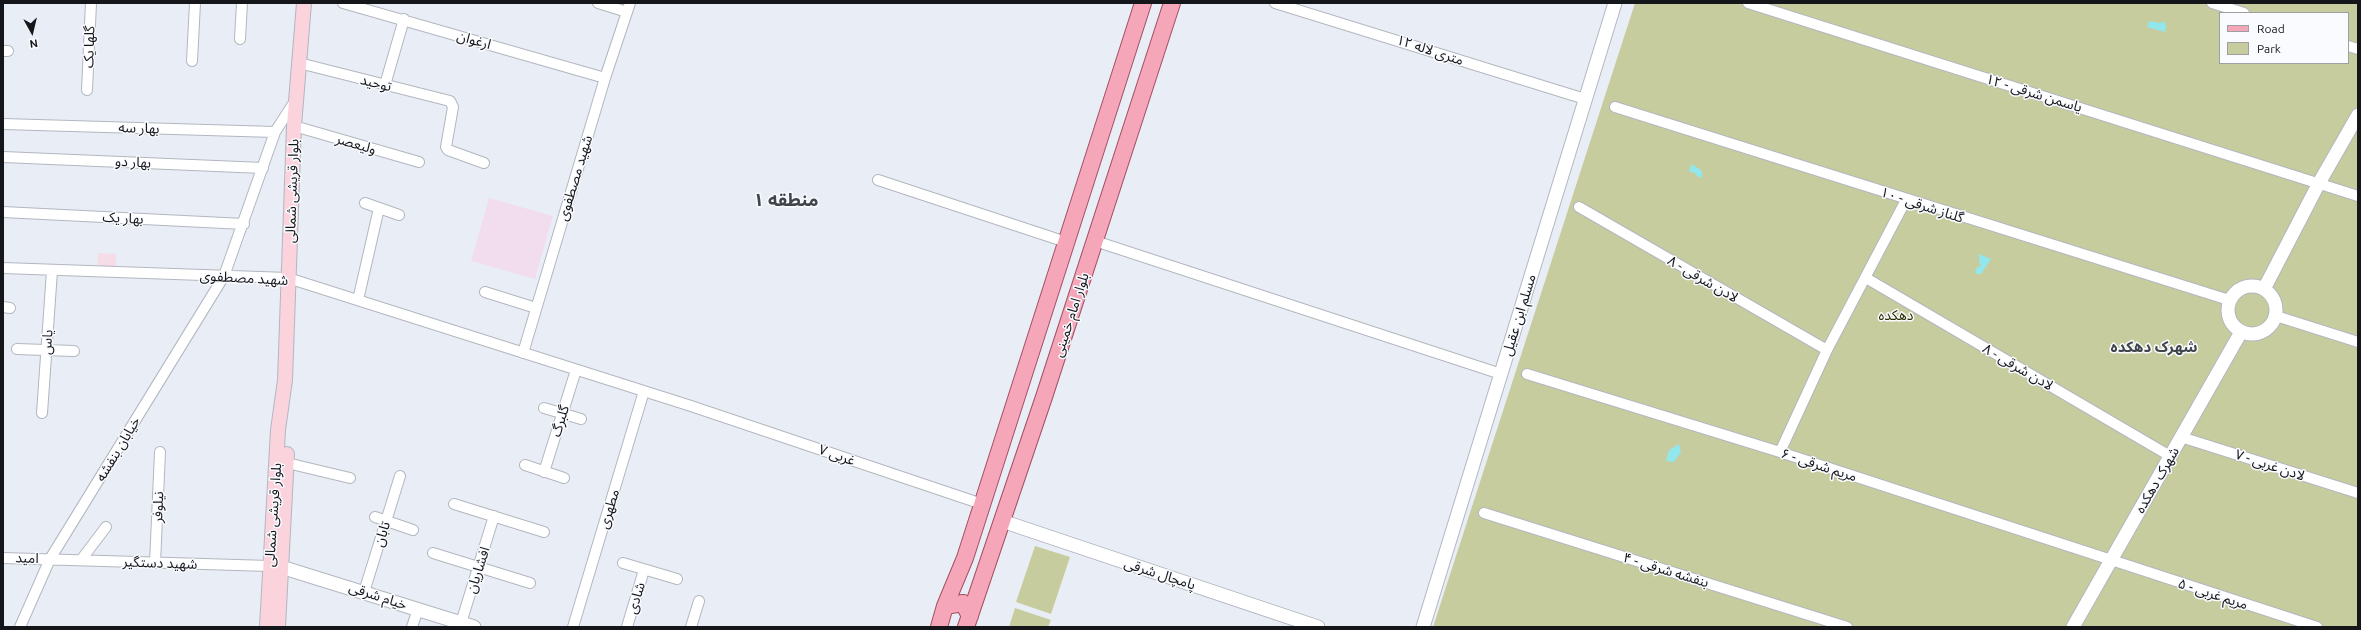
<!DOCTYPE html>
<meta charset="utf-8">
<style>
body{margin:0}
#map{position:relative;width:2361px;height:630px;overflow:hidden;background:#e9eef6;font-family:Ubuntu,sans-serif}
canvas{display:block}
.frame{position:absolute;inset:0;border:4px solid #151619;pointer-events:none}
.legend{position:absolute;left:2219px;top:12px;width:130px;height:52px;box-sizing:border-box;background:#f9fbff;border:1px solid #9e9fa3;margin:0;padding:5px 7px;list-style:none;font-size:12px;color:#151619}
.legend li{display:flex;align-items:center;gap:8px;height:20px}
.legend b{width:20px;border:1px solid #9e9fa3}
.north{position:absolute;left:12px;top:12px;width:40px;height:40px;-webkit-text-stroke:3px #f9fbff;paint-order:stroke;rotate:172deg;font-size:11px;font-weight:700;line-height:16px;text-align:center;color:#151619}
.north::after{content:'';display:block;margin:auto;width:14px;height:18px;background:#151619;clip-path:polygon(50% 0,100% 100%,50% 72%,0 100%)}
</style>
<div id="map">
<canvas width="2361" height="630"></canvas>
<div class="frame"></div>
<ul class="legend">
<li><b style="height:5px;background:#f5a7b9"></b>Road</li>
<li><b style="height:11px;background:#c7cc9e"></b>Park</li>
</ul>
<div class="north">N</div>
</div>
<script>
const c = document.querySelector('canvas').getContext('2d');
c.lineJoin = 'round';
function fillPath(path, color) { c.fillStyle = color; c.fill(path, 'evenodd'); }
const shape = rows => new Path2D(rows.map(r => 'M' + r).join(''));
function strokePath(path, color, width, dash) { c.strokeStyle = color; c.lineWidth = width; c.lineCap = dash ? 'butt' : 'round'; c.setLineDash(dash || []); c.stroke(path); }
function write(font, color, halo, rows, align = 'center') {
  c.font = font + ' Ubuntu,"Noto Sans Arabic",sans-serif'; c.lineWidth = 3; c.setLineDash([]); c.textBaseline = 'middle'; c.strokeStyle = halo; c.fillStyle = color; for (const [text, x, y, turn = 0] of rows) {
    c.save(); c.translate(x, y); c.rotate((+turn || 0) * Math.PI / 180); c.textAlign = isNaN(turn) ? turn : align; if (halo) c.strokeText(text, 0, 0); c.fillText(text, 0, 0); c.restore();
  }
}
fillPath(shape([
 [489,198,553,216,535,279,471,261]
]), '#f1dded');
fillPath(shape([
 [98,253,116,254,116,272,97,272]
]), '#f5dce6');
fillPath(shape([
 [1635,3,2358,3,2358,627,1433,627],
 [2220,13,2348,13,2348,63,2220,63],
 [1035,546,1070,557,1051,614,1016,602],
 [1015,608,1051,620,1048,627,1009,627]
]), '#c7cc9e');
fillPath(shape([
 [2149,21,2160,23,2164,21,2166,26,2165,32,2147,27],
 [1692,164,1702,171,1702,178,1697,176,1695,173,1690,172,1689,170],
 [1979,254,1991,259,1981,274,1977,274,1975,272,1976,269,1981,265,1979,262],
 [1679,444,1681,452,1674,462,1666,461,1669,450]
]), '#92e7ed');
const minor = shape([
 [343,3,605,78],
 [598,3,627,12],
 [1275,3,1585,99],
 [1748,3,2358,196],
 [2212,3,2244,13],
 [240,39,242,3],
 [2348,46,2358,49],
 [3,51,8,51],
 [192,61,195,3],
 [299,63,450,101,453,107,446,147,448,150,484,163],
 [385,85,404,19],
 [87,90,91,3],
 [1615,107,2229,300],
 [3,124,275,132],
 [294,126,419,162],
 [3,157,263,168],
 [878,180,1066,242],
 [365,203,399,215],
 [1579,207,1827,350],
 [3,212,244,224],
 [1095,241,1501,374],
 [3,268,288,278,691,406,982,504],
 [1866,278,2170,456],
 [485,292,536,308],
 [358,300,379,208],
 [3,307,10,308],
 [2276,316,2358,342],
 [17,349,74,351],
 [523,353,605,78,630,3],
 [1527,374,1780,452,2317,627],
 [544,408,581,419],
 [42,413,52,271],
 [2181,437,2358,493],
 [1780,452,1827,350,1906,200],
 [287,463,350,478],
 [525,465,564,478],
 [544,472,576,370],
 [454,504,544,532],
 [1484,513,1847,627],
 [375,517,413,530],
 [433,553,530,583],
 [3,558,270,566],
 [81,560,106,527],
 [155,563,160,452],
 [623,563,677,579],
 [364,592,400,476],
 [461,623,494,516],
 [20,627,50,559,224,276,275,132,295,101],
 [412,627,418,609],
 [573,627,644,391],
 [627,627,644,570],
 [691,627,699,601]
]);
const tertiary = shape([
 '2228 310a24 24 0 1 1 48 0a24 24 0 1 1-48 0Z',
 [2264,289,2319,183,2358,115],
 [1002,521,1318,627],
 [281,567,474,627],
 [1423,627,1615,3],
 [2073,627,2241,332]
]);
const secondary = shape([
 [267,627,278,430,285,380,294,126,304,3],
 [278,627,287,454]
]);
const primary = shape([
 [945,606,963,603,970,616],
 [939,627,945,606,965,558,1143,3],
 [966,627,1044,397,1172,3]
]);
strokePath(minor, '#b2b7bf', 12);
strokePath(tertiary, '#b2b7bf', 15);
strokePath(secondary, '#b2b7bf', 16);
strokePath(primary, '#a34f63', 18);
strokePath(minor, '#fff', 10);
strokePath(tertiary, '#fff', 13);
strokePath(secondary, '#fad3dc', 14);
strokePath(primary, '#f5a7b9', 16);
write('14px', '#151619', '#f9fbff', [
 ["ارغوان",474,40,16],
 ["گلها یک",89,47,-88],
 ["۱۲ متری لاله",1430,50,18],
 ["توحید",376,83,14],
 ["یاسمن شرقی - ۱۲",2034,93,17],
 ["بهار سه",139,128,2],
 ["ولیعصر",356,144,16],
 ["بهار دو",133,162,3],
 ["شهید مصطفوی",575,178,-73],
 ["بلوار قریشی شمالی",292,191,-88],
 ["گلناز شرقی - ۱۰",1922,205,18],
 ["بهار یک",123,218,3],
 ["شهید مصطفوی",244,278,3],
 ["لادن شرقی - ۸",1703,279,30],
 ["بلوار امام خمینی",1071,315,-72],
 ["مسلم ابن عقیل",1519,315,-73],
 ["یاس",47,342,-86],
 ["لادن شرقی - ۸",2018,367,30],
 ["گلبرگ",560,421,-73],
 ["خیابان بنفشه",118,449,-59],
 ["۷ غربی",837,455,19],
 ["مریم شرقی - ۶",1819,465,18],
 ["لادن غربی - ۷",2270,465,18],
 ["شهرک دهکده",2157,480,-60],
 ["نیلوفر",158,507,-88],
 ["مطهری",609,509,-73],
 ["بلوار قریشی شمالی",273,515,-86],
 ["تابان",382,534,-72],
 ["امید",27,558,2],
 ["شهید دستگیر",160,563,2],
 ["افشاریان",478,570,-72],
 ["بنفشه شرقی - ۴",1666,570,17],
 ["پامچال شرقی",1160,574,18],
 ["مریم غربی - ۵",2213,594,18],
 ["خیام شرقی",378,596,18],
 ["شادی",636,598,-73]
]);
write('14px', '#2c2e00', '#f9fbff', [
 ["دهکده",1896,315]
]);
write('bold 15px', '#40454b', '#f9fbff', [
 ["شهرک دهکده",2154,347]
]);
write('bold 18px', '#40454b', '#f9fbff', [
 ["منطقه ۱",786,200]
]);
</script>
